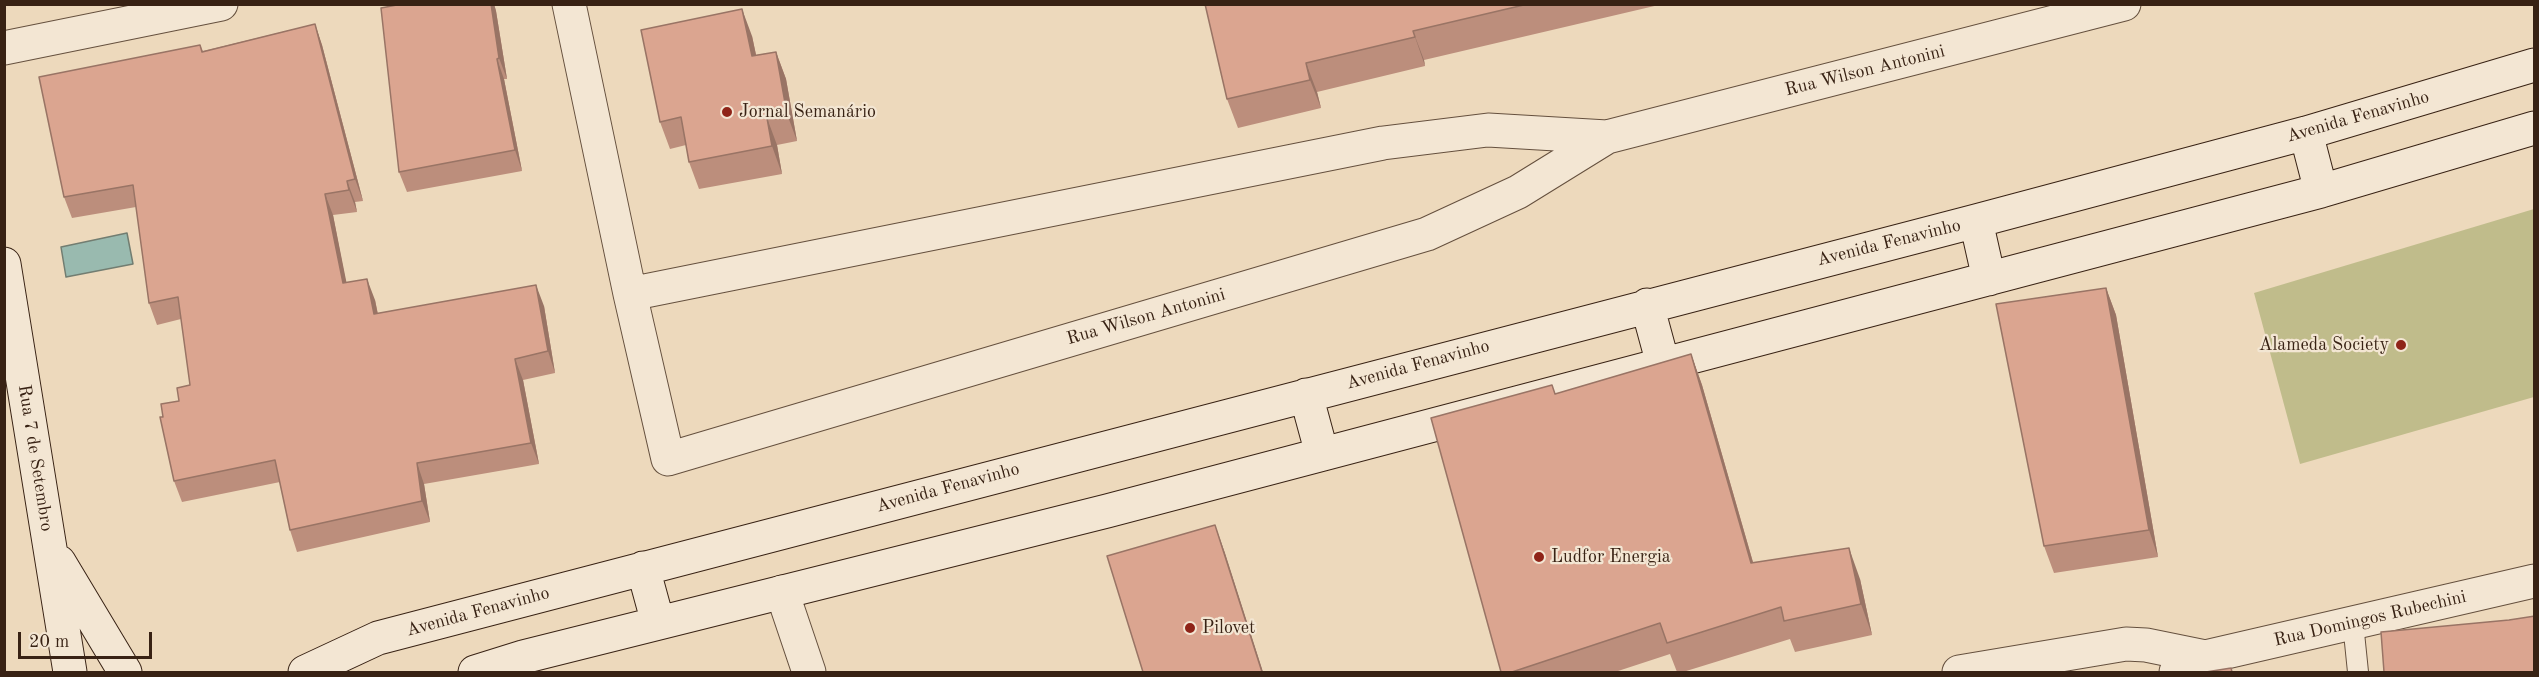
<!DOCTYPE html>
<meta charset="utf-8">
<style>
body{margin:0}
#map{position:relative;width:2539px;height:677px;overflow:hidden;background:#edd9bc;font-family:"Old Standard TT",serif}
canvas{display:block}
.frame{position:absolute;inset:0;border:6px solid #382214;pointer-events:none}
.scale{position:absolute;left:18px;top:632px;width:134px;height:27px;box-sizing:border-box;border:3px solid #382214;border-top:0;padding-left:8px;font-size:18px;line-height:21px;white-space:nowrap;color:#382214;-webkit-text-stroke:4px #f3e6d3;paint-order:stroke}
</style>
<div id="map">
<canvas width="2539" height="677"></canvas>
<div class="frame"></div>
<div class="scale">20 m</div>
</div>
<script>
const c = document.querySelector('canvas').getContext('2d');
c.lineJoin = 'round';
function fillPath(path, color) { c.fillStyle = color; c.fill(path, 'evenodd'); }
const shape = rows => new Path2D(rows.map(r => 'M' + r).join(''));
function strokePath(path, color, width, dash) { c.strokeStyle = color; c.lineWidth = width; c.lineCap = dash ? 'butt' : 'round'; c.setLineDash(dash || []); c.stroke(path); }
function write(font, color, halo, rows, align = 'center') {
  c.font = font + ' "Old Standard TT",serif'; c.lineWidth = 4.5; c.setLineDash([]); c.textBaseline = 'middle'; c.strokeStyle = halo; c.fillStyle = color; for (const [text, x, y, turn = 0] of rows) {
    c.save(); c.translate(x, y); c.rotate((+turn || 0) * Math.PI / 180); c.textAlign = isNaN(turn) ? turn : align; if (halo) c.strokeText(text, 0, 0); c.fillText(text, 0, 0); c.restore();
  }
}
fillPath(shape([
 [2534,209,2534,397,2300,464,2254,293]
]), '#c0bc8b');
const water = shape([
 [127,233,133,264,66,277,61,247,127,233]
]);
fillPath(water, '#99baaf');
strokePath(water, '#727d71', 1.5);
const lane = shape([
 [2353,623,2358,672]
]);
const street = shape([
 [569,4,630,294,668,459,1427,234,1518,192,1607,137,2124,4],
 [4,48,221,4],
 [630,294,1383,143,1488,130,1607,137],
 [782,592,809,672],
 [1959,672,2126,644,2146,645,2205,657],
 [2176,672,2205,657,2534,581]
]);
const secondary = shape([
 [2306,133,2321,191],
 [1976,221,1989,279],
 [4,264,70,672],
 [1647,305,1663,364],
 [1306,395,1322,454],
 [59,562,125,672],
 [643,568,658,623],
 [305,672,378,638,1976,221,2306,133,2534,65],
 [475,672,523,657,1107,511,2321,191,2534,128]
]);
strokePath(lane, '#65503e', 22);
strokePath(street, '#65503e', 35);
strokePath(secondary, '#382214', 35);
strokePath(lane, '#f3e6d3', 20);
strokePath(street, '#f3e6d3', 33);
strokePath(secondary, '#f3e6d3', 33);
fillPath(shape([
 [402,4,494,4,496,11,507,79,504,79,522,171,407,192,399,172],
 [1205,4,1663,4,1424,60,1425,66,1317,92,1321,108,1238,128,1227,99],
 [315,24,322,45,363,201,355,202,357,212,333,215,346,283,375,300,378,314,544,306,555,373,523,380,539,464,424,484,430,522,297,552,290,530,280,482,182,502,174,481,163,417,179,401,190,385,181,319,157,325,149,303,136,207,72,218,64,197,200,45,203,51],
 [752,36,756,55,776,52,786,79,797,141,777,145,782,174,699,189,689,162,686,145,670,149,660,122],
 [2106,288,2116,315,2158,557,2054,573,2044,546],
 [1691,354,1702,385,1753,562,1860,579,1872,635,1795,652,1790,639,1683,672,1677,672,1670,654,1615,672,1501,672,1552,385,1555,394]
]), '#bc8e7c');
fillPath(shape([
 [491,4,494,4,496,11,507,79,499,58],
 [742,9,752,36,762,83,752,56],
 [315,24,322,45,363,201,355,179],
 [1413,31,1424,60,1425,66,1415,37],
 [776,52,786,79,797,141,787,114],
 [497,59,504,79,522,171,515,150],
 [1306,63,1317,92,1321,108,1310,80],
 [767,118,777,145,782,174,772,146],
 [347,181,355,202,357,212,349,190],
 [325,194,333,215,351,305,343,283],
 [367,279,375,300,382,336,374,314],
 [536,285,544,306,555,373,548,351],
 [2106,288,2116,315,2158,557,2149,530],
 [1691,354,1702,385,1762,594,1751,563],
 [515,359,523,380,539,464,531,443],
 [417,463,424,484,430,522,422,501],
 [1215,525,1225,553,1263,672,1262,672],
 [1849,548,1860,579,1872,635,1861,604]
]), '#997465');
const building = shape([
 [402,4,491,4,499,58,497,59,515,150,399,172,381,8,402,4],
 [1205,4,1528,4,1413,31,1415,37,1306,63,1310,80,1227,99,1205,4],
 [742,9,752,56,776,52,787,114,767,118,772,146,689,162,681,117,660,122,641,30,742,9],
 [315,24,355,179,347,181,349,190,325,194,343,283,367,279,374,314,536,285,548,351,515,359,531,443,417,463,422,501,290,530,275,460,174,481,160,417,163,417,161,404,179,401,177,388,190,385,178,297,149,303,133,185,64,197,39,77,200,45,202,52,315,24],
 [2106,288,2149,530,2044,546,1996,304,2106,288],
 [1691,354,1751,563,1849,548,1861,604,1784,621,1781,607,1667,643,1660,623,1512,672,1501,672,1431,418,1552,385,1555,394,1691,354],
 [1215,525,1262,672,1143,672,1107,556,1215,525],
 [2535,616,2535,672,2384,672,2381,632,2509,620,2535,616],
 [2231,668,2232,672,2206,672,2231,668]
]);
fillPath(building, '#dba590');
strokePath(building, '#997465', 1.5);
for (const [x, y, r, color] of [
 [727,112,6,"#8f2418"],
 [2401,345,6,"#8f2418"],
 [1539,557,6,"#8f2418"],
 [1190,628,6,"#8f2418"]
]) { const dot = new Path2D(); dot.arc(x, y, r, 0, 2 * Math.PI); c.fillStyle = color; c.fill(dot); strokePath(dot, '#f3e6d3', 2); }
write('18px', '#382214', '#f3e6d3', [
 ["Rua Wilson Antonini",1865,71,-14],
 ["Avenida Fenavinho",2358,117,-16],
 ["Avenida Fenavinho",1889,243,-14],
 ["Rua Wilson Antonini",1146,317,-16],
 ["Avenida Fenavinho",1418,365,-15],
 ["Rua 7 de Setembro",35,458,81],
 ["Avenida Fenavinho",948,488,-15],
 ["Avenida Fenavinho",478,612,-15],
 ["Rua Domingos Rubechini",2370,619,-13]
]);
write('18px', '#382214', '#f3e6d3', [
 ["Jornal Semanário",739,112],
 ["Alameda Society",2389,345,"right"],
 ["Ludfor Energia",1551,557],
 ["Pilovet",1202,628]
], 'left');
</script>
